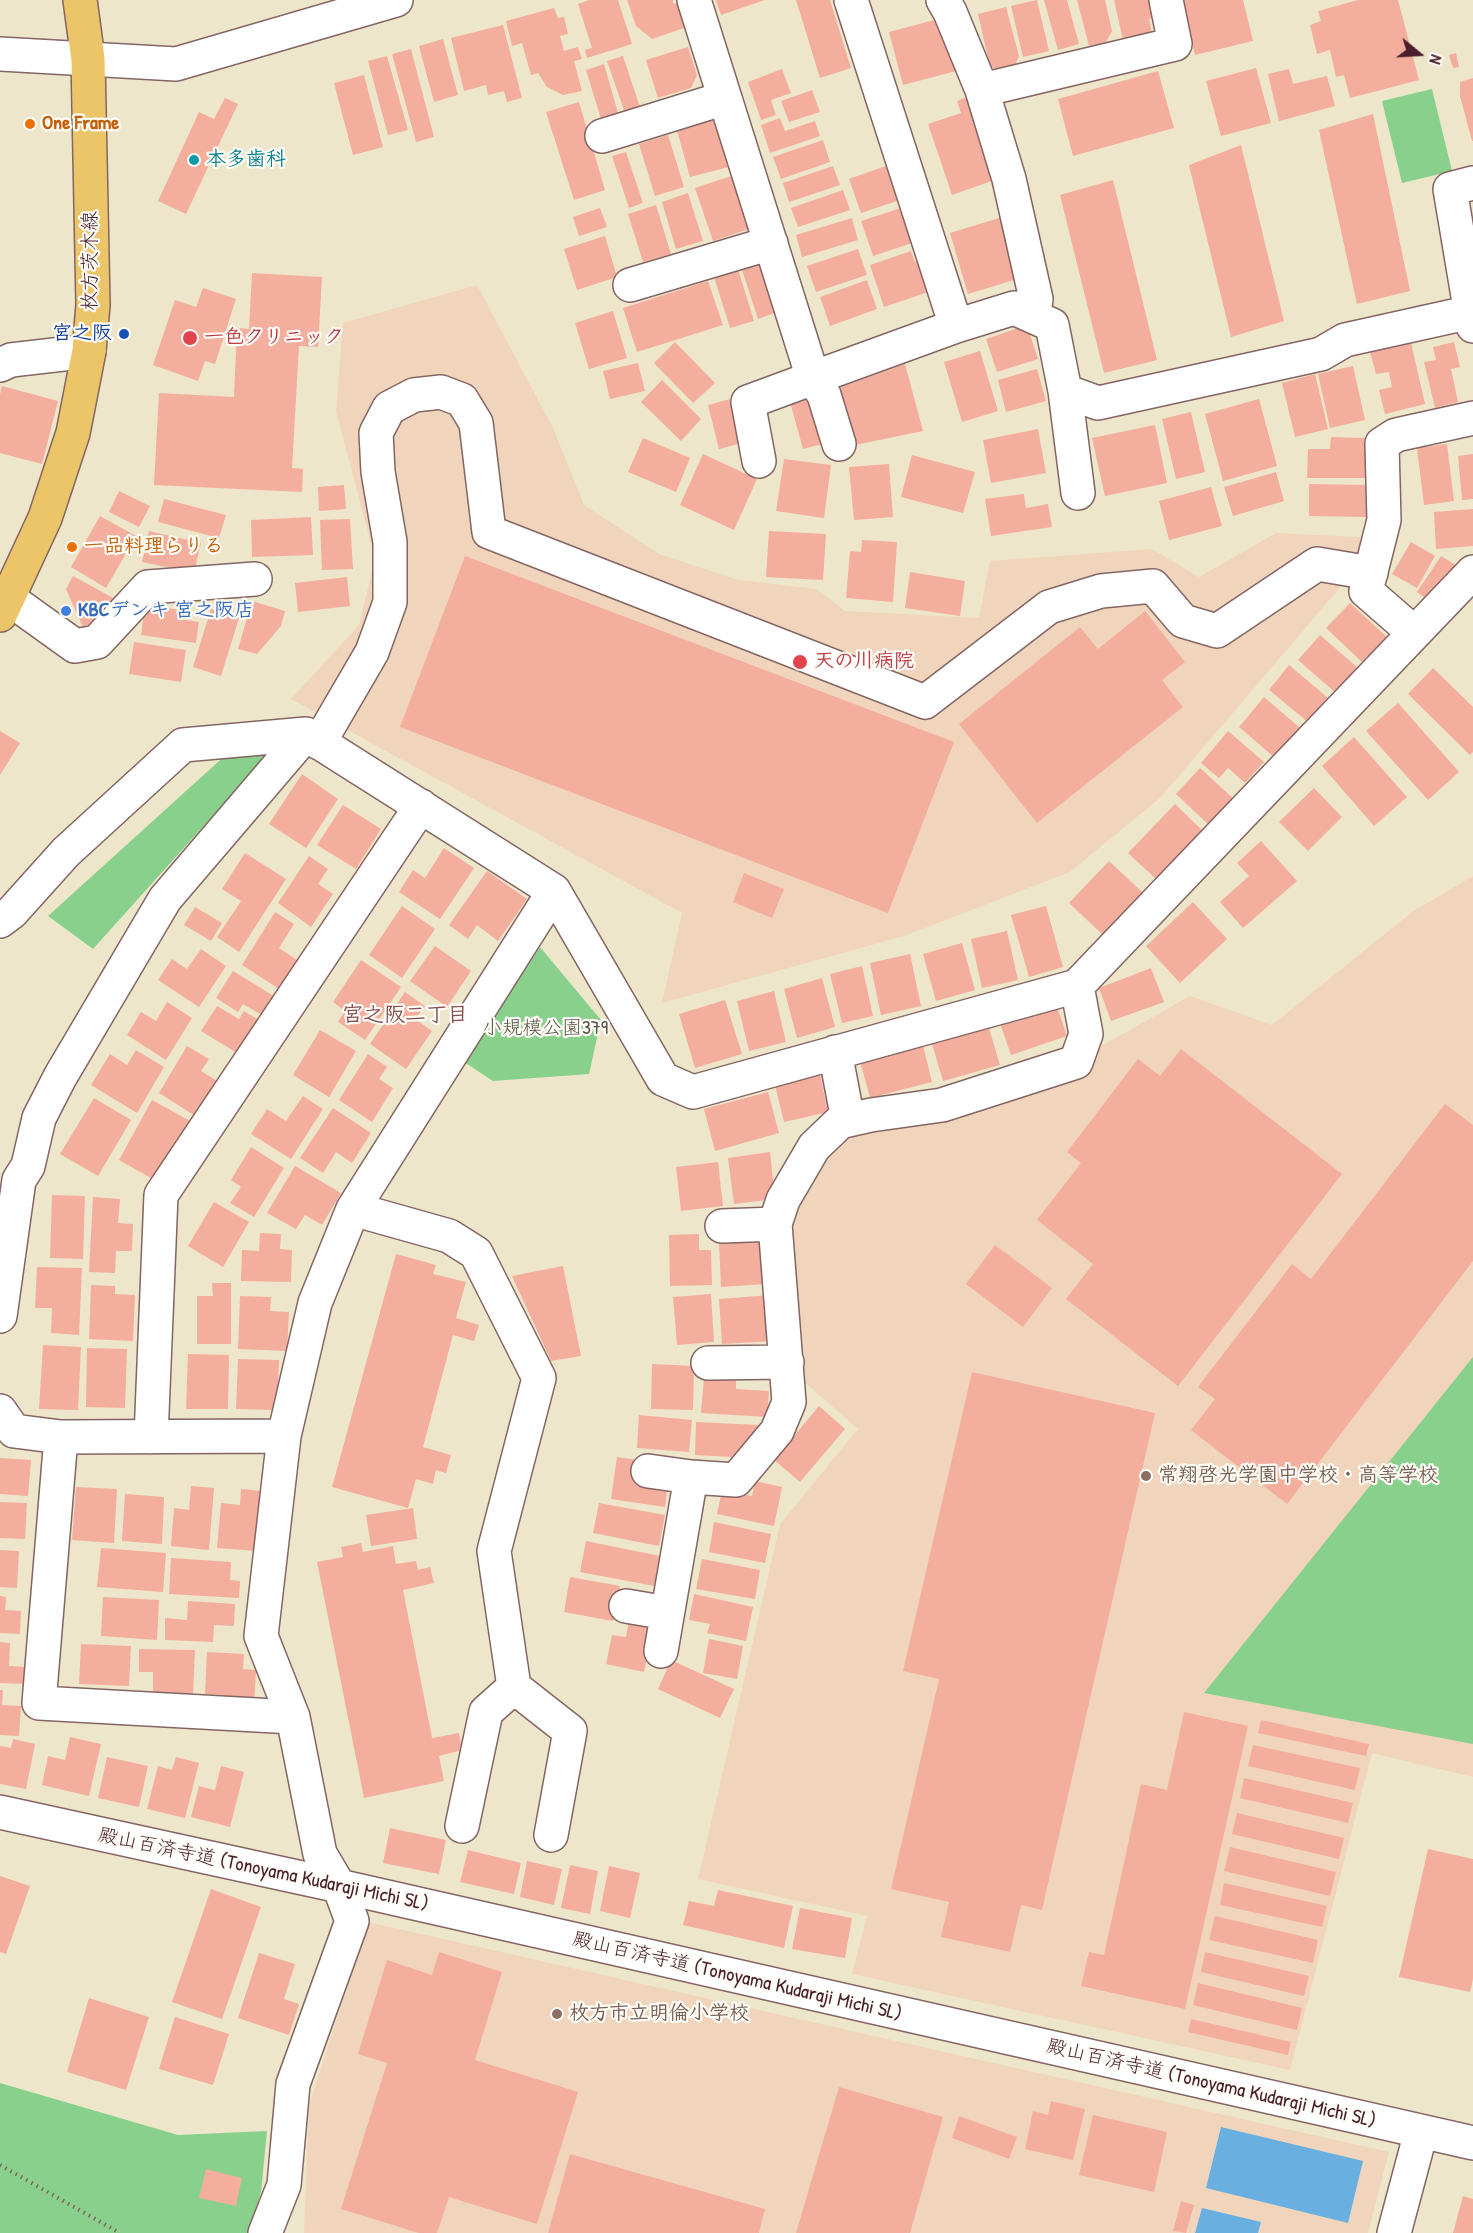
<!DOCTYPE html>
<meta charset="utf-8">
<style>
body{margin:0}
#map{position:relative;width:1473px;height:2233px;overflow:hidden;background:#eee6ca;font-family:"Patrick Hand",sans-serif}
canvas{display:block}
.north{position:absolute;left:1389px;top:24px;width:60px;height:60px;-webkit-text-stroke:4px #fdfcf7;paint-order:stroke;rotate:108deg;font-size:16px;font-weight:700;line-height:24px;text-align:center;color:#4a1f2b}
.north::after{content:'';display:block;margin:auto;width:21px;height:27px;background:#4a1f2b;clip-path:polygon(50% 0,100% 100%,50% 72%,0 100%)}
</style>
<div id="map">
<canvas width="1473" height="2233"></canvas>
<div class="north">N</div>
</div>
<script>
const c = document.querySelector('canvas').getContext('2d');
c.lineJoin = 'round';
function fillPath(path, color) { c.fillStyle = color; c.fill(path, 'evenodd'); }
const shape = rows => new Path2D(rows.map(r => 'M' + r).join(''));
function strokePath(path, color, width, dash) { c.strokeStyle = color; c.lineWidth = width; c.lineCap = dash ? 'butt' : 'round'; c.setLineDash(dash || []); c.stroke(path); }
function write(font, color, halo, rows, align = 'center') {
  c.font = font + ' "Patrick Hand","Klee One",sans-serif'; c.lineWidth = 4.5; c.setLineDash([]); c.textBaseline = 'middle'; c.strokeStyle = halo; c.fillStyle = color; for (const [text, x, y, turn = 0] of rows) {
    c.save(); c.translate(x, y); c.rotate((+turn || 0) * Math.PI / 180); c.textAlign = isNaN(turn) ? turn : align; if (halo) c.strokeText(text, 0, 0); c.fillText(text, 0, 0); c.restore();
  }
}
fillPath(shape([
 [477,285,553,428,584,505,659,554,739,580,817,589,845,611,979,618,990,561,1152,549,1199,577,1276,533,1359,537,1366,557,1161,797,1070,872,904,936,662,1003,682,913,291,699,359,625,375,559,336,411,343,323],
 [1473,876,1473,1777,1372,1753,1290,2070,852,1974,867,1916,698,1879,780,1524,858,1429,801,1379,786,1234,794,1202,826,1148,854,1130,948,1121,1082,1069,1103,1045,1190,996,1272,1025,1412,912],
 [368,1922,1389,2152,1368,2233,304,2233,309,2106]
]), '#f0d5bc');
fillPath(shape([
 [1432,89,1452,171,1402,183,1382,101],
 [279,742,93,949,48,916,229,752],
 [540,947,601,1020,589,1074,493,1081,464,1062],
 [1473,1357,1473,1744,1204,1693],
 [0,2083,178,2135,267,2131,261,2192,249,2233,0,2233]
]), '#88d08c');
fillPath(shape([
 [1221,2127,1363,2161,1348,2223,1206,2188],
 [1202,2208,1261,2222,1258,2233,1195,2233]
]), '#69b0e0');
fillPath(shape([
 [589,0,618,0,632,44,587,58,585,50,592,48,578,4],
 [627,0,673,0,673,3,679,5,687,27,652,39,636,26],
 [716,0,765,0,721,15],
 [796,0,830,0,851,68,820,78],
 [1037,0,1049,51,1023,57,1011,6],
 [1044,0,1067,0,1079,44,1058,50],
 [1077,0,1105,0,1112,31,1106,42,1089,46],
 [1114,0,1153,0,1157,17,1149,19,1152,34,1123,40],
 [1181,0,1243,0,1253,41,1195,55],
 [1358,0,1398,0,1419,80,1350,98,1344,75,1336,77,1330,50,1317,54,1310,25,1321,21,1318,11],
 [1006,7,1019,56,1014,67,1001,71,990,66,978,14],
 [554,8,558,18,564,17,568,34,560,36,564,51,578,47,582,59,574,61,582,91,563,95,547,87,538,73,531,75,522,43,512,46,506,21],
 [942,18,956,71,903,85,889,32],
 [503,25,522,98,507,102,504,91,488,95,486,85,464,91,451,38],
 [443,39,458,95,434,102,419,46],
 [688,47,697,75,691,88,658,98,646,60],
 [411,49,434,137,416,142,392,54],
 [1456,53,1459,67,1453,68,1449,55],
 [387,56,408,130,388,135,368,61],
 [623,56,640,107,625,113,607,61],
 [604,64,618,113,601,119,586,70],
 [1256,68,1271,123,1221,136,1206,81],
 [782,69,791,93,771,100,776,115,761,120,748,82],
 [1289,69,1293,84,1327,76,1335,106,1279,121,1268,74],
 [1158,71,1174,128,1073,156,1058,99],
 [364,75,383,147,353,155,334,83],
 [1473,78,1473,141,1472,141,1460,96,1460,82],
 [812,90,820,112,789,122,781,101],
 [972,95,1000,178,952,195,928,124,961,113,957,101],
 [225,98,238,104,186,214,158,201,199,112,214,119],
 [579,102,605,190,574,200,546,112],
 [723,113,736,165,690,177,676,127],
 [1373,114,1410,291,1357,304,1319,130],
 [780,118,785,131,815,121,820,136,770,153,761,125],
 [668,135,684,187,655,196,639,144],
 [823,140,830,162,781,179,773,157],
 [1241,145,1284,321,1231,337,1189,165],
 [626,152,643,203,629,208,612,156],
 [894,163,906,198,861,213,849,179],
 [833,166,840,185,789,202,783,183],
 [740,173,758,226,713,241,695,188],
 [1113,180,1157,360,1104,373,1060,195],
 [843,190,850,210,798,227,791,208],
 [688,193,703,241,676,249,662,202],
 [656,205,671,254,643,262,628,214],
 [907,206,918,241,873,256,861,221],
 [600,208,607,227,579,236,573,217],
 [1009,215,1027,276,968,294,950,233],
 [852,218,858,240,802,257,796,235],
 [605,236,617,277,577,290,564,249],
 [858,249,867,275,816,292,807,266],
 [911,251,915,262,927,258,937,289,884,307,870,265],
 [767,261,783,310,758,319,742,270],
 [738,269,754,321,730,328,714,277],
 [252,273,322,277,318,347,299,346,292,468,303,469,302,492,154,485,159,393,234,397,237,328,249,329],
 [867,280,877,309,830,326,820,297],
 [708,281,723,325,637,352,623,308],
 [203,288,236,299,215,364,205,361,198,381,153,365,175,300,196,307],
 [613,311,627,358,589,369,575,323],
 [1027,325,1038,359,997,372,986,339],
 [675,342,715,383,693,403,654,363],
 [1454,342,1460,367,1451,369,1458,402,1435,408,1424,362,1436,360,1433,347],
 [1411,343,1425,404,1385,414,1379,390,1392,387,1389,372,1376,374,1370,352],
 [980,351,998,411,962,422,944,362],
 [638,363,645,391,610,399,603,371],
 [905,364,923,431,855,445,833,390],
 [1353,366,1365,420,1330,428,1318,374],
 [1037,369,1046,401,1006,412,998,380],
 [1315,374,1328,429,1295,437,1282,383],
 [662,380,701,419,681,441,641,402],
 [2,386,58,401,42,464,0,453,0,394],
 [814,395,827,443,803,449,790,402],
 [730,399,742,443,719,449,708,405],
 [1259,399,1277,466,1223,481,1205,414],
 [1191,412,1205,472,1176,479,1162,419],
 [1155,425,1167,483,1105,496,1092,438],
 [1038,429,1046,473,991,483,983,440],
 [1331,437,1366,438,1366,478,1307,478,1308,449,1330,449],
 [643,438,690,458,676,492,628,472],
 [1447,444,1454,501,1424,505,1417,448],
 [703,454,757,479,734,530,680,505],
 [1473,454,1473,499,1462,500,1458,456],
 [912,455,975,472,963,513,901,497],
 [784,459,831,465,824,518,776,511],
 [889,464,893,517,854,520,849,467],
 [1276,472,1284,501,1233,516,1224,487],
 [1309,484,1367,485,1366,517,1309,516],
 [344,485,346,509,319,511,318,487],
 [1211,487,1222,526,1169,540,1159,501],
 [119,491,150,506,139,527,109,512],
 [1024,494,1026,508,1048,504,1052,527,991,536,985,499],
 [164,499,226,515,219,538,158,522],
 [1473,509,1473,546,1436,549,1434,512],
 [100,516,136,536,106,588,71,567],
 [311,517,313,555,252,557,251,520],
 [350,519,353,569,322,570,320,520],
 [149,531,201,543,194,573,142,562],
 [769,531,826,534,823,580,766,577],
 [862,540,897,542,893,602,846,598,850,551,861,552],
 [1411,542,1435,556,1417,588,1392,574],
 [465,556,954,742,888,913,400,727],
 [1441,556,1459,567,1434,604,1417,592],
 [910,572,965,581,960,616,905,608],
 [73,576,115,599,105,617,83,627,66,589],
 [347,577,350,606,298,612,295,583],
 [252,601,285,611,281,626,257,654,238,649],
 [1350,603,1389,639,1372,659,1368,655,1362,662,1326,628],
 [145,605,181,610,180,619,199,622,196,643,141,635],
 [211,609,239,618,221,676,193,667],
 [1145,611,1185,662,1162,680,1183,707,1037,823,959,724,1080,627,1098,649],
 [1320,635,1358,668,1337,694,1298,660],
 [134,642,186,650,181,682,129,674],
 [1289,665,1328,698,1308,722,1269,690],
 [1433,668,1473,707,1473,752,1470,755,1408,694],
 [1264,697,1300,728,1275,758,1239,727],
 [1398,703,1459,772,1428,800,1366,731],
 [0,731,20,743,0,775],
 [1228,731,1264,762,1245,783,1228,768,1219,778,1201,763],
 [1354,737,1407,797,1374,826,1322,766],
 [1200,768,1235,800,1210,826,1176,794],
 [302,774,338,799,306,848,269,824],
 [1314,788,1342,817,1308,851,1279,822],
 [1175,804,1203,831,1157,880,1128,853],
 [343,805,381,829,356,869,317,845],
 [1261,841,1297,881,1243,928,1220,902,1249,876,1237,863],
 [444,848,474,868,440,919,399,892,413,870,425,878],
 [245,853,286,879,239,952,217,937,241,901,222,889],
 [309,856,328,869,318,884,333,894,311,927,278,903],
 [1109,861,1143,893,1103,935,1069,903],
 [487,871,527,899,498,941,477,925,468,939,449,925],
 [744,873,784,889,772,918,733,902],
 [1193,902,1227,939,1180,983,1146,946],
 [402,906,435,929,402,978,369,955],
 [1046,906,1063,967,1029,977,1011,915],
 [195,907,222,923,211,941,184,925],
 [275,912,294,924,279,948,297,960,279,989,242,965],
 [1007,931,1018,980,982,988,971,939],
 [962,943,975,990,936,1001,923,954],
 [435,946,471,971,447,1007,410,981],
 [201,949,226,966,199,1007,158,980,172,959,187,969],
 [910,954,921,1006,881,1015,870,963],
 [361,960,401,987,365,1040,338,1022,345,1011,333,1002],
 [862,966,873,1016,842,1023,830,974],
 [1151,968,1164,1002,1111,1021,1099,988],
 [233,971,277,998,265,1017,243,1004,238,1012,216,998],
 [822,978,835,1027,797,1038,784,989],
 [774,991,786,1042,749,1051,737,1001],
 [405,992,425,1006,415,1019,432,1031,406,1069,370,1044],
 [725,1000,742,1054,695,1068,679,1014],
 [167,1002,192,1018,166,1060,127,1035,141,1012,156,1021],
 [1056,1004,1067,1036,1011,1055,1000,1023],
 [217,1006,239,1019,244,1011,262,1022,242,1056,201,1031],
 [989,1028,1000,1065,943,1081,932,1044],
 [320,1030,356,1051,329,1097,293,1075],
 [923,1045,932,1082,870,1098,860,1061],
 [187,1046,209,1059,201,1071,222,1084,200,1119,159,1093],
 [1181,1049,1342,1174,1178,1386,1066,1299,1093,1264,1037,1220,1081,1163,1067,1152,1138,1059,1160,1076],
 [136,1050,164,1067,137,1113,91,1085,110,1054,127,1065],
 [368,1054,387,1067,379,1079,393,1088,372,1122,339,1100],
 [820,1075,828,1112,784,1122,775,1085],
 [768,1092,779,1133,715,1151,704,1109],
 [303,1096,323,1109,291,1159,251,1134,267,1109,286,1121],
 [94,1098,131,1120,98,1176,60,1154],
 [152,1100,192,1122,158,1182,119,1160],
 [1445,1104,1473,1125,1473,1261,1287,1504,1191,1430,1215,1399,1198,1387,1292,1264,1311,1279],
 [333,1108,371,1133,352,1163,336,1152,323,1173,300,1158],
 [251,1147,284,1168,254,1217,230,1203,241,1187,231,1180],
 [770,1152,775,1199,734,1204,728,1158],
 [718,1162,723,1206,681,1211,676,1167],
 [295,1166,341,1193,322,1225,305,1215,296,1229,267,1213],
 [52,1195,85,1196,83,1259,50,1258],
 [93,1197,120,1199,118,1223,133,1224,132,1251,116,1251,115,1273,89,1272],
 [214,1202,249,1222,223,1267,188,1246],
 [260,1233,281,1234,280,1249,292,1250,291,1282,241,1281,242,1250,259,1251],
 [699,1234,699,1250,711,1250,712,1285,670,1286,669,1235],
 [764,1240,766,1284,721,1287,719,1243],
 [995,1245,1052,1288,1023,1327,966,1284],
 [396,1254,436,1265,433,1274,466,1282,456,1318,479,1325,474,1341,453,1335,423,1447,451,1455,446,1473,436,1470,433,1484,416,1479,408,1508,332,1487],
 [563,1266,581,1356,551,1361,512,1276],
 [37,1267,82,1268,79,1335,51,1333,52,1308,35,1308],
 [212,1283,231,1283,231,1344,197,1344,197,1296,213,1296],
 [91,1285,115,1286,115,1294,135,1295,133,1341,89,1339],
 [711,1294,714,1342,677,1345,673,1297],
 [771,1295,774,1341,722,1344,719,1299],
 [240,1296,271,1297,270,1311,289,1312,287,1351,238,1349],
 [43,1345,81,1347,78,1410,39,1409],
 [87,1348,127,1349,125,1408,86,1407],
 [188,1354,229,1355,228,1409,186,1409],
 [238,1359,279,1360,277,1410,236,1409],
 [652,1364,694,1366,693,1410,651,1409],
 [972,1372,1155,1413,1042,1910,1021,1905,1010,1952,941,1937,949,1902,891,1889,939,1679,903,1671],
 [704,1377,736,1379,736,1389,769,1391,767,1417,701,1413],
 [819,1406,845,1429,800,1482,774,1460],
 [639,1415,692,1420,689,1452,637,1448],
 [696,1422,759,1425,759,1438,732,1457,695,1455],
 [617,1457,644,1461,668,1483,665,1507,611,1499],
 [0,1458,31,1460,28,1496,0,1494],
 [755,1481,782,1487,774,1526,717,1514,722,1490,752,1496],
 [191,1486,214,1488,209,1550,171,1546,174,1508,189,1510],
 [76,1487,117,1489,114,1543,72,1540],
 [241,1489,262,1491,258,1551,217,1548,221,1503,240,1505],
 [125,1494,164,1497,162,1544,122,1541],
 [0,1502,27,1503,25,1539,0,1538],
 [599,1503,665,1515,659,1546,593,1533],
 [413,1508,417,1539,371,1546,366,1515],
 [714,1522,771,1534,765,1563,709,1552],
 [586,1541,660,1556,654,1586,580,1572],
 [361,1543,363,1552,393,1546,396,1564,416,1561,418,1570,430,1567,434,1583,403,1590,432,1738,459,1733,462,1750,439,1756,444,1781,364,1798,317,1562,343,1557,341,1547],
 [101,1548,166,1553,163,1592,97,1587],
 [0,1550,19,1551,17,1588,0,1587],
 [171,1558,231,1562,230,1580,240,1581,239,1598,169,1594],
 [702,1559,760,1570,755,1599,696,1589],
 [570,1577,620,1586,613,1621,564,1612],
 [694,1594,753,1607,746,1641,707,1633,710,1624,689,1620],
 [0,1596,6,1597,5,1610,21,1611,20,1634,0,1633],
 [103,1597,159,1600,157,1640,101,1636],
 [188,1601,235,1604,234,1626,214,1625,213,1642,165,1640,165,1618,187,1620],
 [629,1620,654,1625,644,1672,606,1664,612,1635,626,1637],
 [709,1639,743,1646,737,1679,703,1673],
 [0,1642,10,1643,9,1666,26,1667,25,1684,0,1683],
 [81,1644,131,1646,129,1686,79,1684],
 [139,1649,195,1650,193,1694,153,1693,153,1672,139,1672],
 [207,1652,244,1654,243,1669,256,1670,254,1706,223,1704,223,1695,205,1694],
 [671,1660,734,1689,720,1718,658,1689],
 [0,1690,3,1690,2,1705,21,1706,19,1736,0,1735],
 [1184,1712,1248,1726,1185,2009,1081,1986,1089,1952,1104,1955,1141,1784,1167,1790],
 [1261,1720,1369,1744,1366,1756,1258,1733],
 [70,1737,101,1744,89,1796,42,1785,48,1756,65,1760],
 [13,1739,35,1744,26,1789,0,1784,0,1746,11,1748],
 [1253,1745,1360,1768,1355,1790,1248,1766],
 [107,1757,148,1766,139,1807,98,1798],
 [176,1757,199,1763,185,1818,147,1809,158,1766,172,1770],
 [221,1766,244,1772,230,1827,191,1817,199,1786,215,1790],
 [1244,1778,1353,1803,1348,1823,1240,1798],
 [1237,1813,1344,1838,1339,1859,1232,1834],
 [390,1828,446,1840,439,1874,383,1863],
 [1230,1847,1336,1872,1330,1896,1224,1871],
 [1428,1849,1473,1859,1473,1979,1470,1992,1399,1977],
 [468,1850,521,1863,514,1894,460,1882],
 [527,1861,562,1869,554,1905,520,1897],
 [570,1865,598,1871,590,1914,561,1908],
 [609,1866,640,1873,630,1918,600,1911],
 [0,1876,30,1886,6,1954,0,1952],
 [1224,1883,1327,1906,1322,1927,1220,1905],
 [211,1889,261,1907,222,2019,172,2002],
 [718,1890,793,1906,784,1948,683,1925,689,1901,714,1906],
 [800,1908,852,1918,845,1958,792,1949],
 [1215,1916,1318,1940,1313,1963,1209,1940],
 [439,1952,502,1972,475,2060,578,2092,537,2224,449,2197,437,2233,419,2233,341,2209,387,2063,358,2054,387,1960,432,1975],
 [1205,1952,1309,1976,1304,1996,1201,1972],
 [259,1953,295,1964,284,1999,299,2004,289,2035,238,2018],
 [1198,1983,1302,2008,1297,2030,1193,2005],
 [89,1998,149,2017,126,2090,67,2072],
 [175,2017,229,2034,213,2085,159,2069],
 [1191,2019,1291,2042,1288,2055,1188,2032],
 [839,2087,943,2117,910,2233,796,2233],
 [1051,2101,1085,2109,1073,2160,1025,2149,1033,2111,1048,2115],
 [1093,2115,1167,2132,1154,2192,1079,2175],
 [959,2116,1017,2137,1009,2159,952,2138],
 [570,2154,765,2209,759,2233,548,2233],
 [206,2169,242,2178,236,2206,199,2198],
 [1463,2196,1473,2199,1473,2233,1453,2233],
 [1181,2201,1194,2205,1186,2233,1173,2231]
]), '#f4ae9e');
const minor = shape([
 [694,0,813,378,956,326,1014,308,1052,325,1065,391,1098,403,1321,354,1345,340,1471,312],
 [851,0,956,326],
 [943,0,950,12,982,90,1009,179,1036,299,1034,317],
 [0,54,176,64,396,0],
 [982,90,1175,44,1166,0],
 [602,136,725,98],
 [1473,183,1450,189,1473,326],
 [630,285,771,243],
 [0,365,11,360,89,351],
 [1065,391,1078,493],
 [759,461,748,402,813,378,824,395,839,444],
 [8,598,75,646,97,642,148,587,255,579],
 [1413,632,1366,591,1384,520,1382,444,1396,435,1473,418],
 [319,743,372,652,390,602,390,542,378,472,376,433,389,408,414,395,441,392,462,400,476,423,489,532,925,702,1049,607,1101,591,1153,586,1183,621,1217,631,1317,564,1371,573],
 [0,921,12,912,66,852,183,745,306,734,554,891,663,1079,693,1092,1077,986,1473,572],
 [835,1052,848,1120],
 [353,1209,449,1236,476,1253,539,1378,494,1551,514,1687,570,1731,551,1835],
 [722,1226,775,1224],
 [0,1316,19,1180,28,1166,39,1118,60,1077,165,899,306,734],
 [708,1363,787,1362],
 [0,1411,14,1431,61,1437,284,1436],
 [61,1437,39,1703,293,1717],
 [151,1437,161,1195,421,806],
 [648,1471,691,1477],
 [626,1606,667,1613],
 [661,1651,691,1477,736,1480,777,1431,789,1402,775,1224,783,1200,814,1147,840,1122,871,1115,942,1105,1076,1062,1086,1034,1077,986],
 [0,1812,339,1886,1473,2143],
 [462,1826,486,1712,514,1687],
 [265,2233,284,2185,293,2084,352,1921,339,1886,320,1854,293,1717,261,1636,284,1436,315,1303,353,1209,554,891],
 [1394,2233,1421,2132]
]);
const major = shape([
 [0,615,45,518,73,433,89,351,93,305,88,59,80,0]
]);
strokePath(minor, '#836563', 36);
strokePath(major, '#836563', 36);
strokePath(shape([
 [0,2165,120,2233]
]), '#836563', 4, [1.5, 4.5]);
strokePath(minor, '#fff', 33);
strokePath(major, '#ecc569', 33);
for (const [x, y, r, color] of [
 [30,124,6,"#e8710a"],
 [194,160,6,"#0f9aa8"],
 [124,334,6,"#1a4fb4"],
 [190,338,8,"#e0444e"],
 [72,547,6,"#e8710a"],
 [66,611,6,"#3f7fe0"],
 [800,662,8,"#e0444e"],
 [1146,1476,6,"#8d6e63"],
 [557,2014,6,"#8d6e63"]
]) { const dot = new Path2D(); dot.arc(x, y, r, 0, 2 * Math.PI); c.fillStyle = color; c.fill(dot); strokePath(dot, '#fdfcf7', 2); }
write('bold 20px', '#c56008', '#fdfcf7', [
 ["One Frame",42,124],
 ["一品料理らりる",84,547]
], 'left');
write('bold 20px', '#0d838f', '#fdfcf7', [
 ["本多歯科",206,160]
], 'left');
write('20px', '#4a1f2b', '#fdfcf7', [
 ["枚方茨木線",91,261,-90],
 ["殿山百済寺道 (Tonoyama Kudaraji Michi SL)",263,1870,12],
 ["殿山百済寺道 (Tonoyama Kudaraji Michi SL)",737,1977,13],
 ["殿山百済寺道 (Tonoyama Kudaraji Michi SL)",1211,2084,13]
]);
write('bold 20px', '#164399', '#fdfcf7', [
 ["宮之阪",112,334]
], 'right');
write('bold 20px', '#be3a42', '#fdfcf7', [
 ["一色クリニック",204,338],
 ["天の川病院",814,662]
], 'left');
write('bold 20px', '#366cbe', '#fdfcf7', [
 ["KBCデンキ 宮之阪店",78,611]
], 'left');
write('20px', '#5d5448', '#fdfcf7', [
 ["小規模公園379",545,1029]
]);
write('bold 20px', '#785e54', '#fdfcf7', [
 ["常翔啓光学園中学校・高等学校",1158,1476],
 ["枚方市立明倫小学校",569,2014]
], 'left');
write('bold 21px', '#865153', '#fdfcf7', [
 ["宮之阪二丁目",405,1015]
]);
</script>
